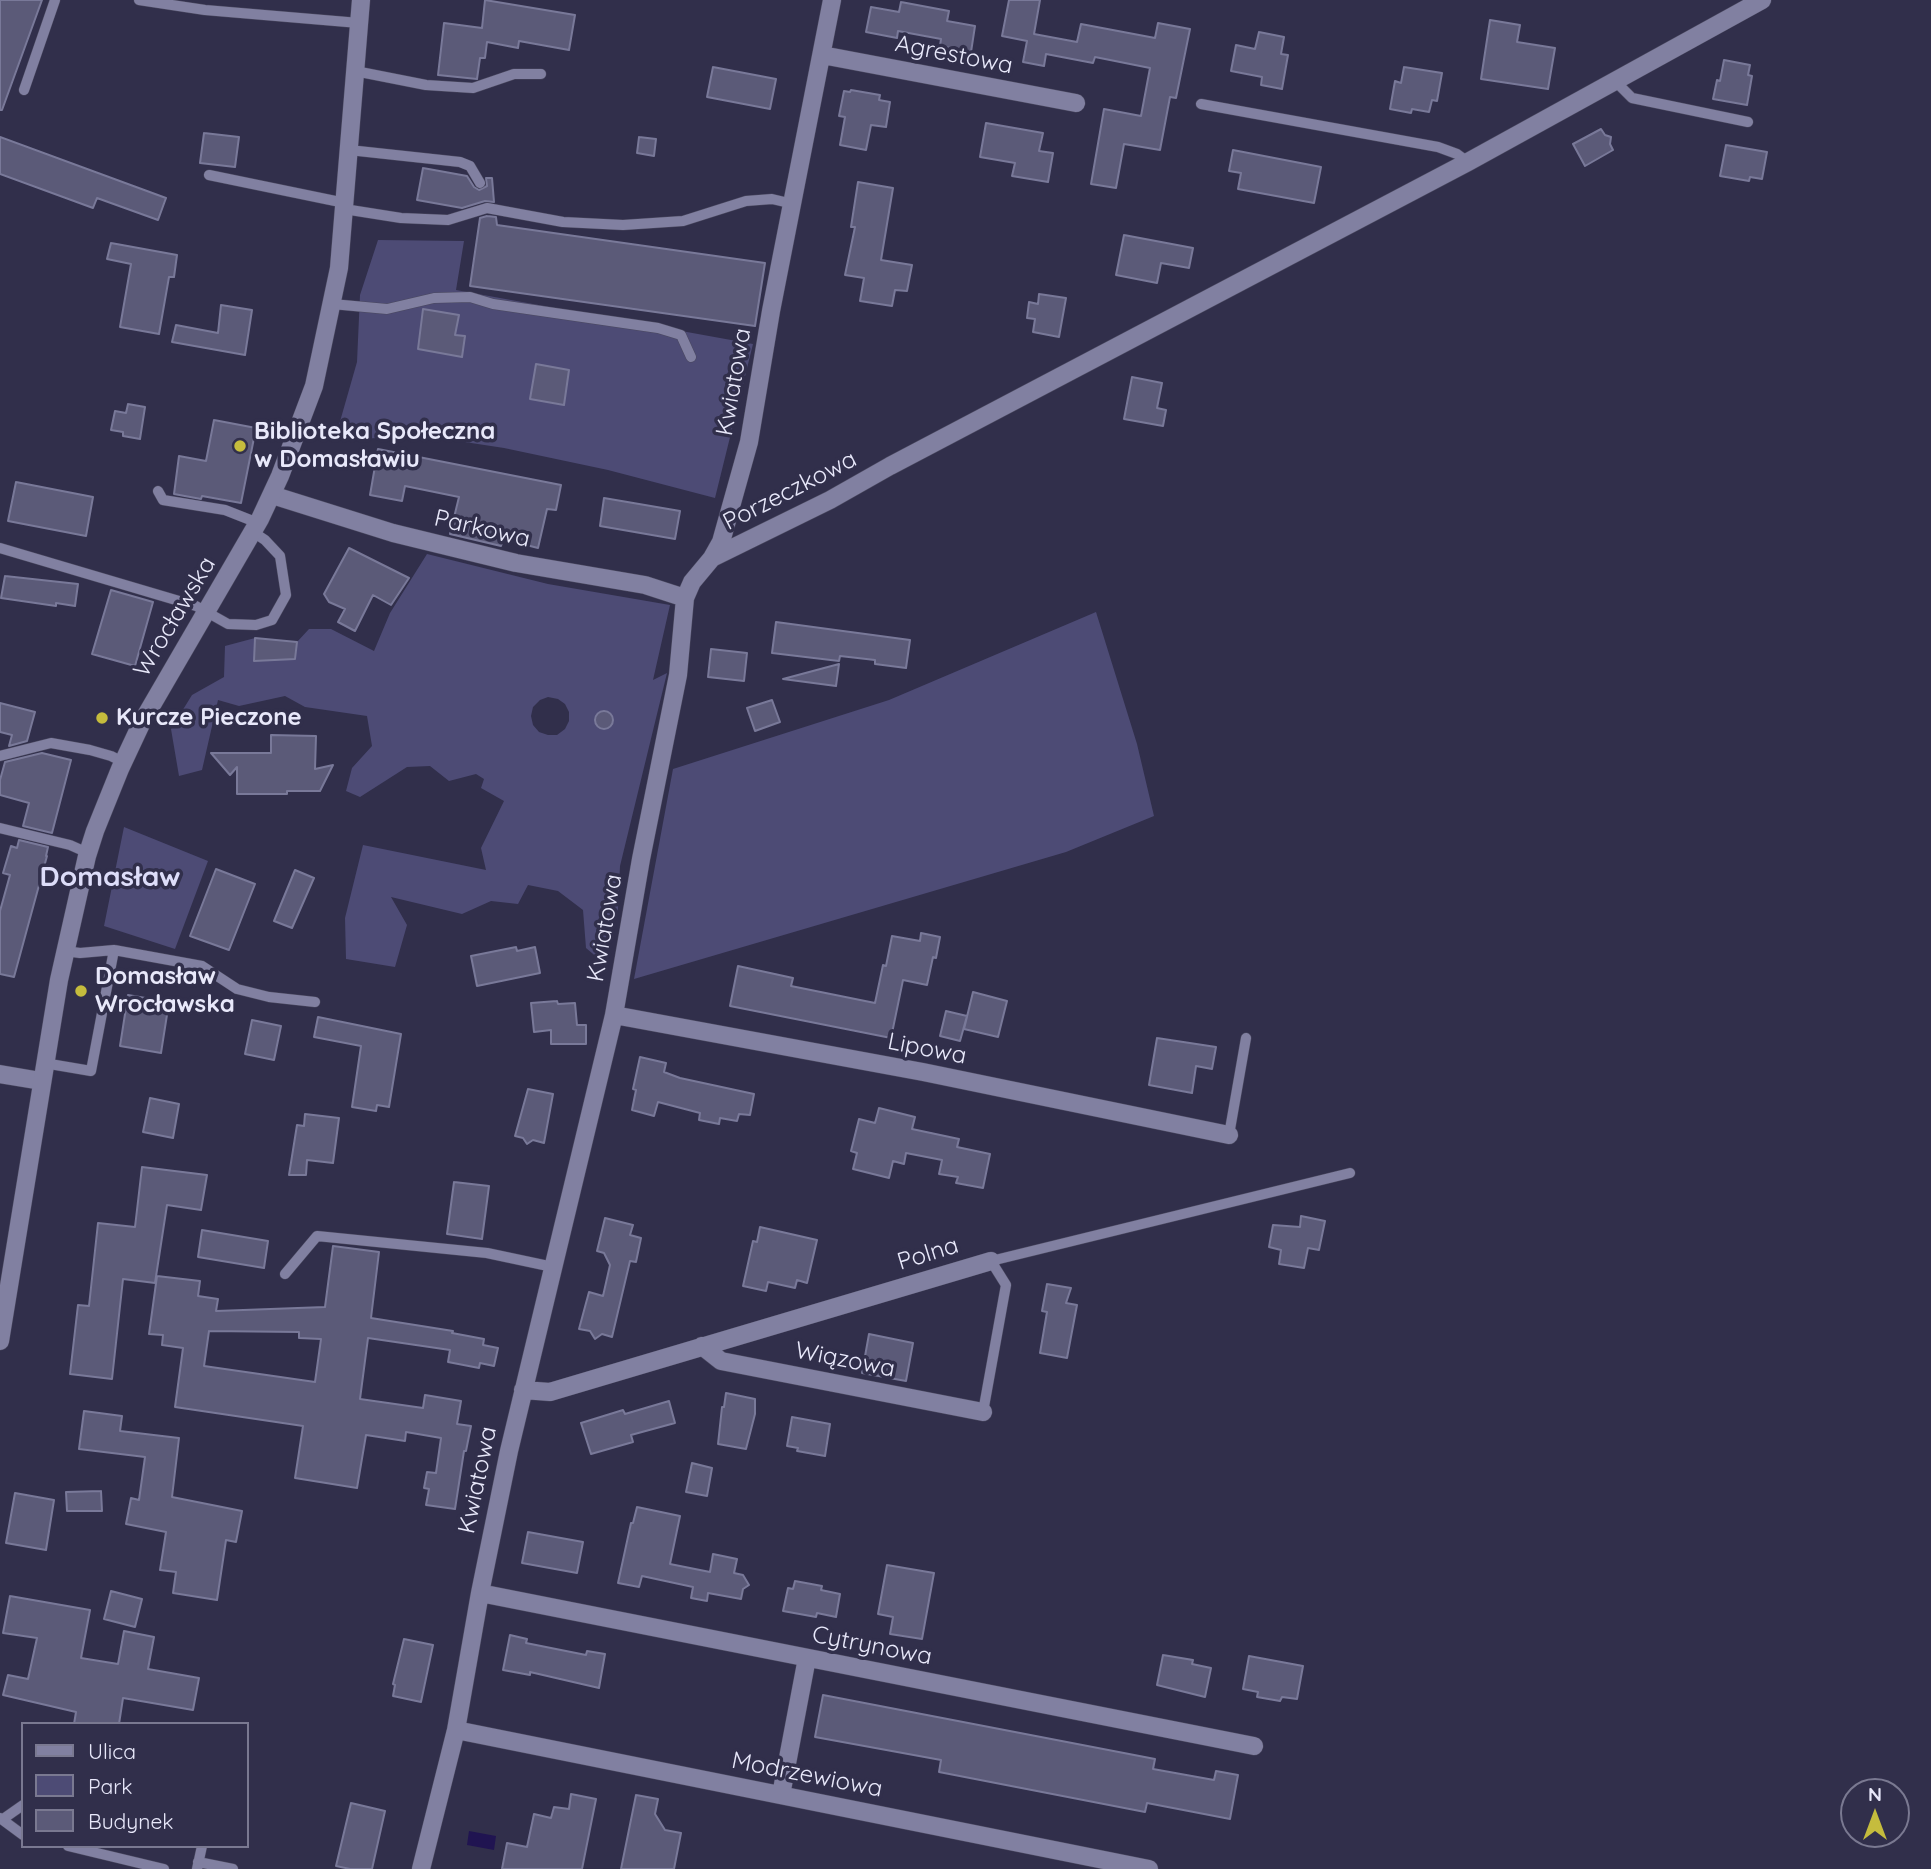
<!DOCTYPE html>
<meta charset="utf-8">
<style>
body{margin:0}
#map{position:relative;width:1931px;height:1869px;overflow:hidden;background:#312f4b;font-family:Quicksand,sans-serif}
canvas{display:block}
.legend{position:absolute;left:21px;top:1722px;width:228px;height:126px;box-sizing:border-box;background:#312f4b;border:2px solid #7a7991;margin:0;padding:9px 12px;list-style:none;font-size:21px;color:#e8e8fa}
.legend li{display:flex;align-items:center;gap:14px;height:35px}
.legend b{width:35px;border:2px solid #7a7991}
.north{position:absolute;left:1840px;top:1778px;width:70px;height:70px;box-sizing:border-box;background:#312f4b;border:2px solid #7a7991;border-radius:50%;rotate:0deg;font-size:19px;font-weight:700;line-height:28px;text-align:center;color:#e8e8fa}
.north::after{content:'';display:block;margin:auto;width:24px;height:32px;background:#c5bc3d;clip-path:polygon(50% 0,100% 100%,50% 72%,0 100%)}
</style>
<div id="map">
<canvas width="1931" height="1869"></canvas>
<ul class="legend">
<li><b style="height:9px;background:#8180a1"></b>Ulica</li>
<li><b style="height:19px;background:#4d4b75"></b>Park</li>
<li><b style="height:19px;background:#5b5a78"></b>Budynek</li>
</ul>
<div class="north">N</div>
</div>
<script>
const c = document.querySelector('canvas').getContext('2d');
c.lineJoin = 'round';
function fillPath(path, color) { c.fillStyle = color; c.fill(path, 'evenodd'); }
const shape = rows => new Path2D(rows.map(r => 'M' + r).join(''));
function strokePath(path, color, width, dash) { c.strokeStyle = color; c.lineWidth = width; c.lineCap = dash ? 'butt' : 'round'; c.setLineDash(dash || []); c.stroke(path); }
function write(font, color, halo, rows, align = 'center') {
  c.font = font + ' Quicksand,sans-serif'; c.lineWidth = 7; c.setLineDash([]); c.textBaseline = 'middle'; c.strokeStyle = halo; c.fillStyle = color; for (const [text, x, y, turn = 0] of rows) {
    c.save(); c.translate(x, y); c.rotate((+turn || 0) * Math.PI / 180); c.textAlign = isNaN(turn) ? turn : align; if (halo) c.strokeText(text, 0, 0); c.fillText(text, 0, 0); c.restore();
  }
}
fillPath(shape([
 [378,240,464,241,456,290,753,344,715,498,608,470,504,448,432,437,335,439,357,362,360,295],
 [427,554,548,584,670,605,653,680,667,673,620,866,618,909,599,959,586,948,583,910,558,891,528,885,518,904,491,901,462,914,391,897,407,925,395,967,346,959,345,918,363,845,486,870,481,848,504,801,481,788,484,779,476,774,449,781,430,766,407,767,360,797,346,791,352,768,372,746,367,716,305,707,285,696,239,706,218,700,202,770,179,776,171,729,192,695,224,677,225,646,255,638,255,661,295,659,297,642,309,629,331,629,374,651,390,613],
 [548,697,558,699,565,704,569,712,569,721,565,729,557,735,548,735,539,732,533,725,531,716,533,707,540,700],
 [1096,612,1137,744,1154,816,1066,852,634,979,673,769,889,700],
 [124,827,208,861,175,949,104,926]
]), '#4d4b75');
fillPath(shape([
 [469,1831,496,1836,494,1850,467,1845]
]), '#201451');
const building = shape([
 [0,0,42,0,2,110,0,110,0,0],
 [485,0,575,15,569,50,519,41,518,48,487,42,485,58,480,58,477,79,438,75,444,23,482,28,485,0],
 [1009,0,1040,0,1034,34,1077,42,1081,24,1155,38,1158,23,1190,29,1176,98,1170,97,1160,150,1124,144,1116,188,1091,184,1104,109,1141,116,1150,68,1095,57,1093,63,1046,54,1044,66,1023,62,1027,41,1002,36,1009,0],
 [901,2,949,11,947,21,975,26,971,52,940,46,941,39,914,34,898,31,897,38,866,32,871,7,899,12,901,2],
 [1490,20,1520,25,1517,42,1555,48,1548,89,1481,79,1490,20],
 [1259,32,1284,37,1281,54,1288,55,1282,89,1261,85,1262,77,1231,71,1236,45,1255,49,1259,32],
 [1724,60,1750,65,1748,75,1752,76,1747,105,1713,99,1717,80,1720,81,1724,60],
 [713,67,776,79,770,109,707,97,713,67],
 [1404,67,1442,73,1437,101,1432,100,1429,112,1412,109,1411,113,1390,109,1395,81,1401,83,1404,67],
 [851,90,880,95,879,100,890,102,886,127,871,125,866,150,840,145,845,117,839,116,844,91,850,92,851,90],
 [986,123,1043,133,1039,151,1053,153,1048,182,1012,176,1015,163,980,157,986,123],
 [1601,129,1605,135,1611,137,1610,144,1613,150,1585,166,1573,144,1601,129],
 [204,133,239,137,235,167,200,163,204,133],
 [0,137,166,198,158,220,97,198,93,208,0,174,0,137],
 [639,137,656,139,654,156,637,153,639,137],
 [1726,145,1767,152,1762,179,1750,177,1749,181,1720,176,1726,145],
 [1233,150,1321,167,1314,203,1238,189,1241,173,1229,171,1233,150],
 [423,168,467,176,474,187,479,190,487,186,486,178,492,178,494,202,485,201,462,208,417,200,423,168],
 [858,182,893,188,881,260,912,265,907,291,895,290,892,306,860,301,864,278,845,275,855,227,851,227,858,182],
 [487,216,496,217,497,225,765,263,755,326,470,286,480,218,487,216],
 [1124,235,1193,248,1189,268,1161,263,1157,283,1116,275,1124,235],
 [111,243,177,255,174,277,169,277,159,334,120,327,131,264,107,259,111,243],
 [1039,294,1066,298,1059,337,1033,332,1035,319,1027,318,1029,302,1038,304,1039,294],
 [221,305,252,310,245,355,172,342,176,325,218,333,221,305],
 [423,309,459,315,455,335,465,336,462,357,418,349,423,309],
 [536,364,569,370,564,405,530,399,536,364],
 [1132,377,1162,383,1157,408,1166,410,1163,426,1124,419,1132,377],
 [128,404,145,407,140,439,123,436,123,432,111,430,115,411,126,413,128,404],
 [214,420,256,428,241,503,202,496,201,499,174,494,179,456,206,461,214,420],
 [378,449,561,485,556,510,547,509,538,548,503,539,501,546,450,534,459,497,405,486,402,501,370,495,378,449],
 [16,482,93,497,86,536,8,521,16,482],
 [604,498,680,511,675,539,600,526,604,498],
 [349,548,409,578,391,605,373,595,355,631,338,622,345,609,329,602,324,594,349,548],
 [5,576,78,584,75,606,56,603,56,606,1,598,5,576],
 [111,590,153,602,135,666,92,654,111,590],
 [776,622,910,640,906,668,875,664,875,660,840,656,839,661,772,653,776,622],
 [255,638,297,642,295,659,254,661,255,638],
 [711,649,747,653,744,681,708,677,711,649],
 [839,664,836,686,783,679,839,664],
 [772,700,780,722,755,731,747,708,772,700],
 [0,703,35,712,27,741,9,746,12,735,0,732,0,703],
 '595 720a9 9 0 1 1 18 0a9 9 0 1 1-18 0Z',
 [271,735,316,736,315,769,333,765,320,791,287,791,287,794,237,794,237,767,230,775,211,753,271,753,271,735],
 [42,753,71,760,52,833,23,826,29,803,0,795,0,780,5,762,42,753],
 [19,840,48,847,46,856,47,856,14,977,0,974,0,911,10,875,3,873,11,846,17,848,19,840],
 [216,869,255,884,229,950,190,936,216,869],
 [295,870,314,878,292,928,274,921,295,870],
 [921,933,940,937,936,958,933,957,927,985,903,980,891,1038,730,1006,738,966,793,978,791,986,875,1003,883,965,886,966,892,936,920,941,921,933],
 [516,947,517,951,535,947,540,973,477,986,471,956,516,947],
 [973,992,1007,1001,998,1037,964,1029,973,992],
 [128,995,169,1002,161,1053,120,1046,128,995],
 [557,1001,558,1004,575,1003,577,1025,586,1025,586,1044,551,1044,551,1030,534,1032,531,1003,557,1001],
 [946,1011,967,1016,960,1041,940,1036,946,1011],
 [318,1017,401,1034,389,1107,377,1105,376,1111,352,1107,361,1046,314,1037,318,1017],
 [252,1020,281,1026,274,1060,245,1054,252,1020],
 [1157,1038,1216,1047,1212,1069,1196,1066,1192,1093,1149,1085,1157,1038],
 [640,1057,666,1063,664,1072,680,1078,754,1094,750,1115,739,1114,737,1121,720,1118,719,1124,699,1120,700,1113,658,1102,654,1116,632,1110,636,1090,633,1089,640,1057],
 [528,1089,553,1094,544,1143,533,1140,527,1144,523,1138,515,1136,528,1089],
 [150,1098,179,1104,173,1138,143,1132,150,1098],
 [879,1108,915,1117,912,1129,959,1139,957,1147,990,1154,983,1188,956,1183,958,1177,939,1174,942,1160,906,1153,904,1164,893,1161,889,1178,853,1169,857,1153,851,1151,859,1119,875,1123,879,1108],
 [305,1114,339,1118,333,1163,307,1160,306,1175,289,1175,297,1125,304,1126,305,1114],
 [142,1167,207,1175,201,1210,167,1205,155,1283,123,1279,112,1379,70,1374,78,1305,89,1306,98,1223,135,1227,142,1167],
 [454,1182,489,1186,482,1239,447,1234,454,1182],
 [1301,1216,1325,1221,1319,1250,1308,1248,1304,1268,1279,1264,1281,1250,1269,1247,1273,1225,1300,1227,1301,1216],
 [605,1218,633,1225,630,1235,641,1238,636,1262,630,1261,612,1337,602,1334,595,1339,590,1331,579,1329,589,1292,603,1296,610,1265,604,1253,597,1251,605,1218],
 [760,1227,817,1240,807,1283,797,1280,795,1288,768,1282,766,1291,743,1286,753,1241,757,1242,760,1227],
 [202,1230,268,1241,264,1268,198,1257,202,1230],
 [333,1246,379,1252,371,1318,453,1331,452,1333,484,1339,483,1345,498,1348,494,1366,480,1363,479,1368,448,1362,450,1350,368,1338,360,1399,423,1408,425,1395,461,1401,457,1424,471,1426,466,1451,464,1451,455,1509,426,1505,429,1489,424,1488,427,1472,436,1473,441,1438,406,1432,405,1441,366,1435,357,1488,295,1478,303,1426,175,1407,183,1348,162,1345,163,1335,149,1334,157,1276,200,1281,198,1296,218,1299,216,1311,325,1307,333,1246],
 [209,1331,299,1332,299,1338,321,1339,315,1382,204,1366,209,1331],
 [1047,1284,1071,1288,1066,1303,1077,1305,1067,1358,1040,1353,1047,1312,1042,1311,1047,1284],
 [869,1334,913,1343,906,1381,862,1373,869,1334],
 [726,1393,755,1399,755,1414,746,1449,718,1444,722,1407,724,1407,726,1393],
 [669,1401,675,1423,631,1435,633,1442,591,1454,581,1423,623,1410,625,1414,669,1401],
 [84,1411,122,1416,120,1431,179,1438,172,1497,242,1511,236,1542,226,1540,217,1600,173,1593,176,1572,160,1570,166,1532,126,1524,131,1498,139,1500,145,1457,79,1449,84,1411],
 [792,1417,830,1424,825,1456,797,1451,798,1448,787,1446,792,1417],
 [692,1463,712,1468,707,1496,686,1492,692,1463],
 [101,1491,102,1511,67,1511,66,1492,101,1491],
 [15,1493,54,1500,46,1550,6,1543,15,1493],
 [637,1507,680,1516,670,1564,710,1572,713,1554,737,1559,734,1573,743,1575,749,1585,743,1589,741,1599,708,1593,707,1601,691,1598,693,1587,642,1576,639,1587,618,1583,631,1523,633,1523,637,1507],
 [528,1532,583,1542,577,1573,522,1563,528,1532],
 [887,1565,934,1573,922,1639,890,1634,893,1617,878,1614,887,1565],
 [795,1581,822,1586,821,1590,840,1594,836,1617,817,1613,816,1617,783,1611,788,1588,793,1589,795,1581],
 [111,1591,142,1599,135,1627,104,1619,111,1591],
 [10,1596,90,1610,81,1658,118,1664,124,1631,154,1637,148,1669,199,1678,193,1710,123,1698,119,1724,74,1724,76,1712,3,1695,8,1675,28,1679,37,1638,3,1633,10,1596],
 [510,1635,527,1639,526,1643,586,1655,587,1651,605,1654,599,1688,530,1672,530,1675,503,1670,510,1635],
 [404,1639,433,1645,421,1702,393,1696,395,1685,393,1684,404,1639],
 [1163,1655,1193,1660,1192,1664,1211,1668,1205,1697,1157,1685,1163,1655],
 [1249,1656,1303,1666,1297,1699,1282,1697,1280,1701,1257,1697,1258,1692,1243,1689,1249,1656],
 [823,1695,1155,1759,1153,1769,1214,1780,1216,1771,1238,1775,1230,1819,1147,1803,1145,1812,939,1772,941,1760,815,1737,823,1695],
 [571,1794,596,1799,582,1869,502,1869,507,1843,527,1847,534,1814,551,1818,554,1807,569,1809,571,1794],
 [636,1795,658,1799,655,1814,665,1830,681,1833,674,1869,621,1869,636,1795],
 [351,1803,385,1811,372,1869,350,1869,336,1866,351,1803]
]);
fillPath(building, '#5b5a78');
strokePath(building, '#797999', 2);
const service = shape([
 [139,0,205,10,359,23],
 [355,71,426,85,473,88,514,74,541,74],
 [1615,81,1632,98,1748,122],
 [24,90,55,0],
 [1201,104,1438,147,1457,154,1468,162],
 [349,150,460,162,470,166,480,183],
 [209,175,345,203],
 [344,209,401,218,448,220,487,208,563,222,623,225,683,221,746,201,772,199,793,204],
 [332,304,387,309,434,298,470,297,493,304,658,328,681,335,691,357],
 [158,491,163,500,225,510,258,523],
 [0,548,196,606,228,624,256,625,272,620,286,595,280,556,265,540,253,532],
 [0,756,51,743,90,750,111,756,123,762],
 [0,828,70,845,88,853],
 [114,950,202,966,237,989,269,997,315,1002],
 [44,1063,91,1071,114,950,80,953,65,951],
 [1229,1135,1246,1038],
 [285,1274,317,1236,487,1253,553,1267],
 [983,1412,1006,1285,991,1261,1350,1173],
 [0,1818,23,1835],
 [3,1819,23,1805],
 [68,1846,164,1869],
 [198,1862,233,1869],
 [197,1869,202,1846]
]);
const minor = shape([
 [822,55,1076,103],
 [272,495,393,533,516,563,645,585,685,598],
 [712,558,830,500,890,466,1468,162,1762,0],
 [614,1015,923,1072,1229,1135],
 [702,1346,721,1361,983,1412],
 [523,1390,550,1392,991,1261],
 [480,1593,1254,1746],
 [456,1730,1149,1869],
 [781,1795,807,1658],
 [421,1869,456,1730,480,1593,509,1451,614,1015,641,859,678,675,685,598,692,582,712,558,721,542,749,442,771,311,832,0]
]);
const tertiary = shape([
 [0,1074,41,1081]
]);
const secondary = shape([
 [0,1341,59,980,87,856,95,831,120,769,142,722,260,519,280,476,314,386,339,268,361,0]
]);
strokePath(service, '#4b4960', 11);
strokePath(minor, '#4b4960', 19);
strokePath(tertiary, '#4b4960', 19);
strokePath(secondary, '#4b4960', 19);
strokePath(service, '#8180a1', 10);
strokePath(minor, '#8180a1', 18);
strokePath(tertiary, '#8180a1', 18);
strokePath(secondary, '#8180a1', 18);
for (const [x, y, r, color] of [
 [240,446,7,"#c5bc3d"],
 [102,718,7,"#c5bc3d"],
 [81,991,7,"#c5bc3d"]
]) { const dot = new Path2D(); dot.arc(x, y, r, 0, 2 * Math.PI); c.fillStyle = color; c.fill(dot); strokePath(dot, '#312f4b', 2.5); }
write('24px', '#e8e8fa', '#312f4b', [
 ["Agrestowa",954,55,11],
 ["Kwiatowa",734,382,-80],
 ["Porzeczkowa",790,491,-27],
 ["Parkowa",482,529,13],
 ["Wrocławska",175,617,-59],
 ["Kwiatowa",605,928,-80],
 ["Lipowa",927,1049,11],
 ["Polna",928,1254,-17],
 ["Wiązowa",845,1360,11],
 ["Kwiatowa",478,1480,-78],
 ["Cytrynowa",872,1646,11],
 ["Modrzewiowa",807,1775,11]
]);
write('bold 24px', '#e8e8fa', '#312f4b', [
 ["Biblioteka Społeczna",254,432],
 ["w Domasławiu",254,460],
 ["Kurcze Pieczone",116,718],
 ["Domasław",95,977],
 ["Wrocławska",95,1005]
], 'left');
write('bold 28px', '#ddddf9', '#312f4b', [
 ["Domasław",110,878]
]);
</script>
